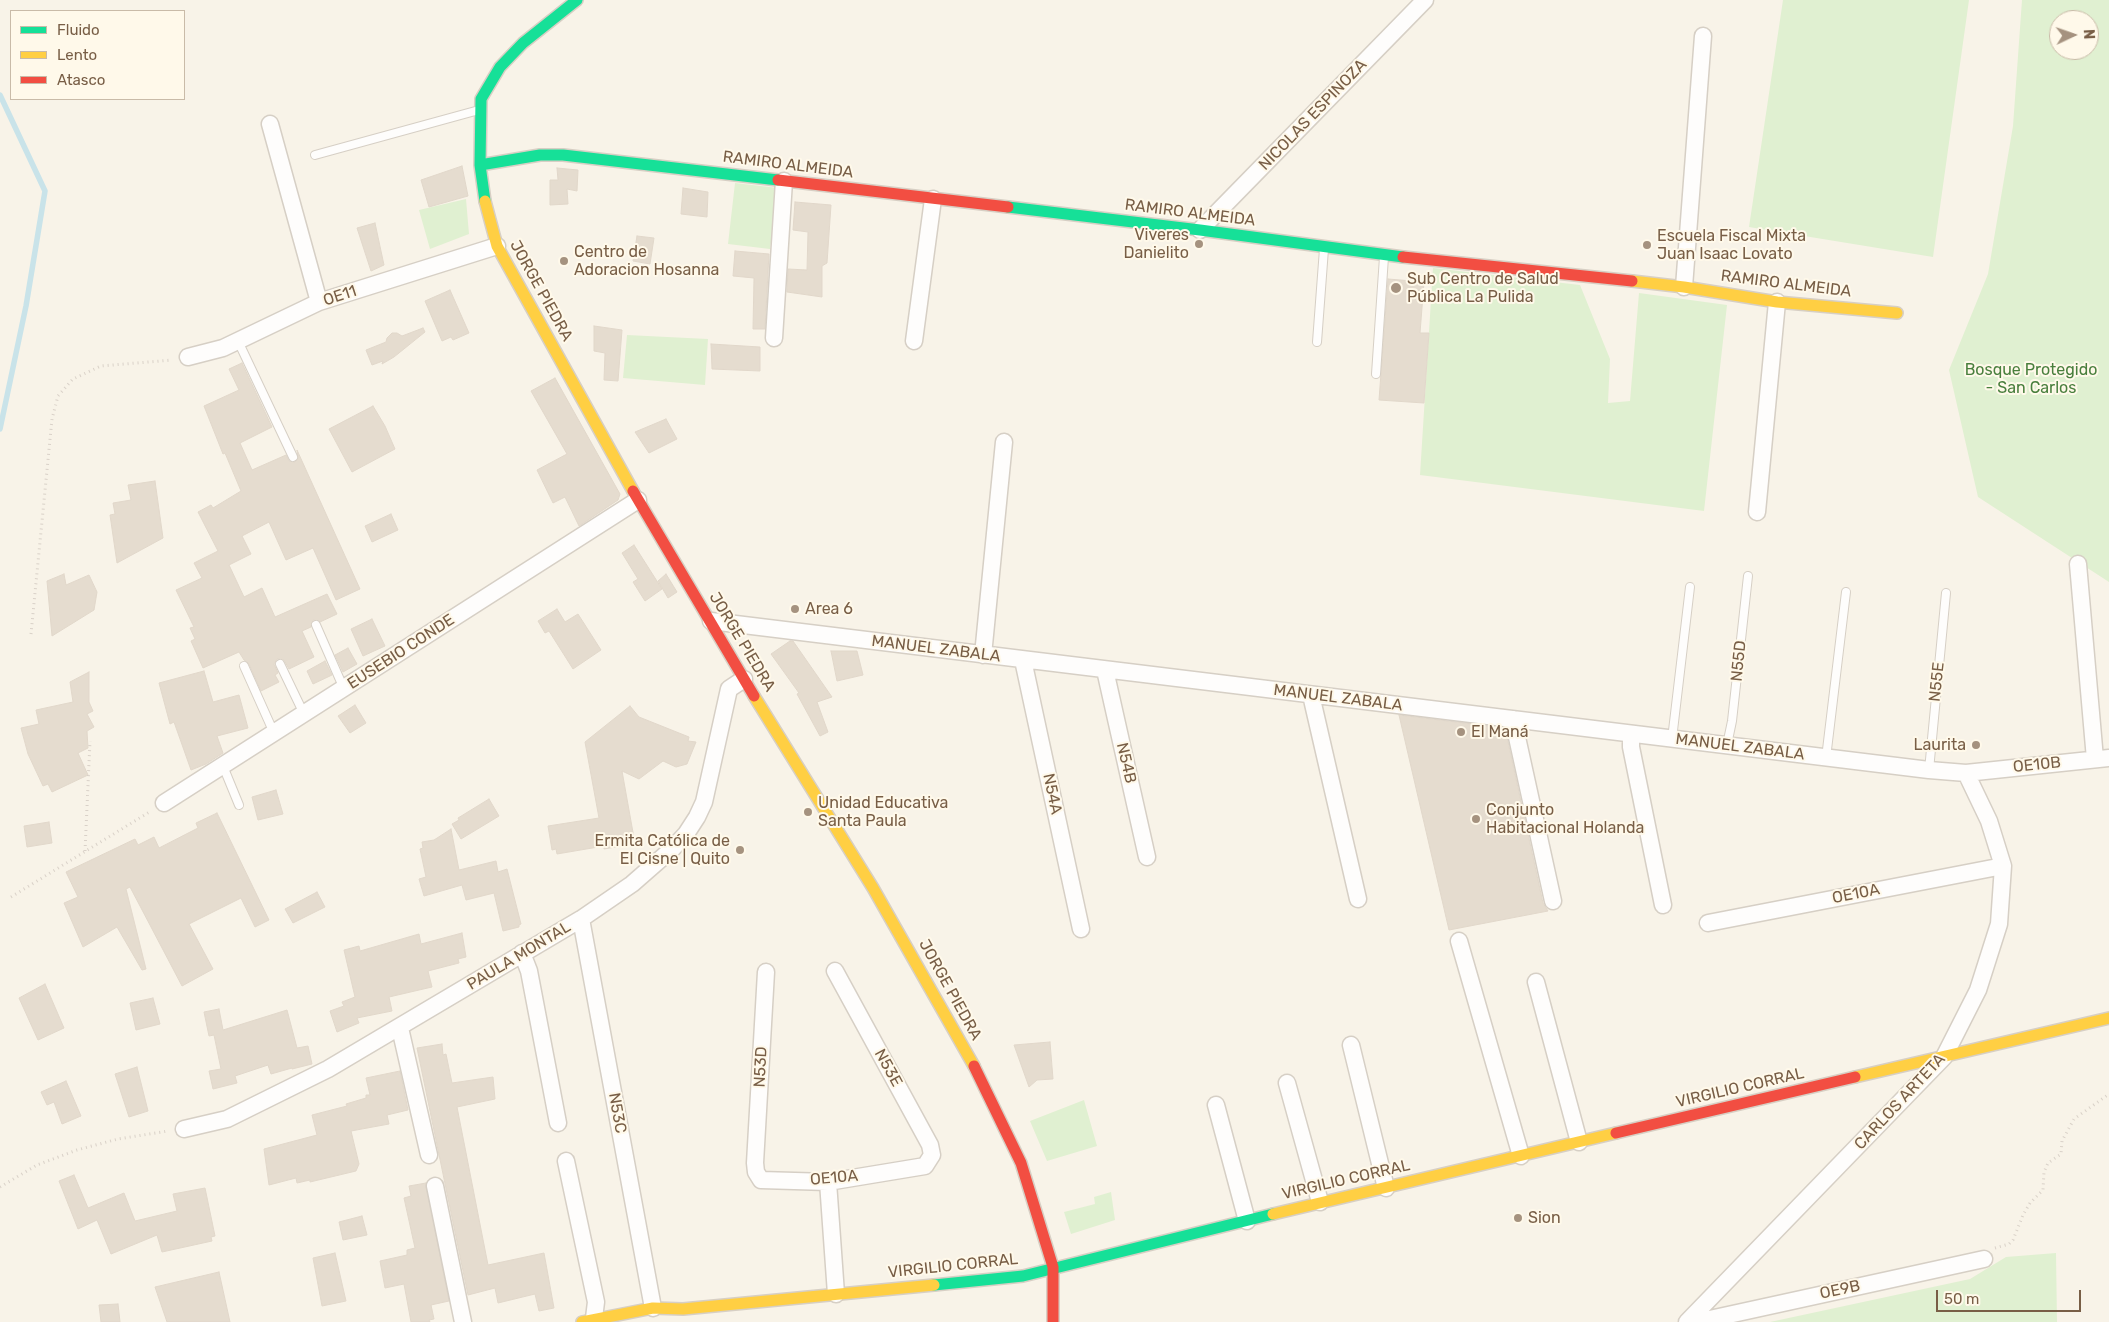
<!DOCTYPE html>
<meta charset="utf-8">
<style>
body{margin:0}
#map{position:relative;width:2109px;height:1322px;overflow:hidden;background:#f8f3e8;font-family:Rubik,sans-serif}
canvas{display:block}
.legend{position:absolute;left:10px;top:10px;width:175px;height:90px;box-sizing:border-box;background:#fff9ea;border:1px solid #c9bba8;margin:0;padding:6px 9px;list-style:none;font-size:15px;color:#785e46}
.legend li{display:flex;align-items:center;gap:10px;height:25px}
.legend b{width:25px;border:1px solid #c9bba8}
.north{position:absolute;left:2049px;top:10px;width:50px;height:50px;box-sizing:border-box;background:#fff9ea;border:1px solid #c9bba8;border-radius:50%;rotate:87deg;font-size:14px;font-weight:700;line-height:20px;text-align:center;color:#785e46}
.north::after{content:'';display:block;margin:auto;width:18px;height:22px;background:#a5927f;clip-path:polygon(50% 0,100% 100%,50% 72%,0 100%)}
.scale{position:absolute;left:1936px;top:1290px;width:145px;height:22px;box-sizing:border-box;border:2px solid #785e46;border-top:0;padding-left:6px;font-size:15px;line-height:18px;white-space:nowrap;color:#785e46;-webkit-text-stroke:4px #fff9ea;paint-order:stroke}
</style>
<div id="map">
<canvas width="2109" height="1322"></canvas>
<ul class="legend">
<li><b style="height:6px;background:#16e098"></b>Fluido</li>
<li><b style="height:6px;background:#ffcf43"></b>Lento</li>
<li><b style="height:6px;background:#f24e42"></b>Atasco</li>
</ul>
<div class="north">N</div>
<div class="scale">50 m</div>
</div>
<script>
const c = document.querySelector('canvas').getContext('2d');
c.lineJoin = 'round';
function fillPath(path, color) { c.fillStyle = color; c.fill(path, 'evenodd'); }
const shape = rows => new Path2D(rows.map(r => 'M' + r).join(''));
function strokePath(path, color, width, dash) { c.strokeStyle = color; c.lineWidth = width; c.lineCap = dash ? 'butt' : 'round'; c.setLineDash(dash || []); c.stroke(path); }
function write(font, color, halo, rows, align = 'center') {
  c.font = font + ' Rubik,sans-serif'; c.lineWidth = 4; c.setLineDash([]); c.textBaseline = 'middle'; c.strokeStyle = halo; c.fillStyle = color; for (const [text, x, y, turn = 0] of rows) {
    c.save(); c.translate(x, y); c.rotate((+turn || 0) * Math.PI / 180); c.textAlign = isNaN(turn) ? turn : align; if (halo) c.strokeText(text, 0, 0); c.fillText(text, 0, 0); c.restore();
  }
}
fillPath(shape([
 [1783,0,1969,0,1933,257,1749,227],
 [2022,0,2109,0,2109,582,1978,497,1949,370,1988,274,2013,126],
 [2059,20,2089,20,2089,50,2059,50],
 [735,183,778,188,770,249,728,244],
 [466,199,469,234,430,249,419,210],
 [1433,268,1580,285,1610,359,1608,403,1630,401,1639,293,1727,305,1704,511,1420,475],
 [627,335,708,339,705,385,623,378],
 [1084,1100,1097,1146,1047,1161,1030,1121],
 [1111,1192,1115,1220,1071,1234,1064,1212,1095,1204,1094,1197],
 [2056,1253,2057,1322,1770,1322,1970,1279,2006,1257]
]), '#e0f0d1');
strokePath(shape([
 [0,95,45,191,26,306,0,429]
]), '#c9e3e9', 5.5);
const building = shape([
 [462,166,468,196,429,207,421,180,462,166],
 [557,168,578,170,577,191,567,189,568,204,550,205,550,180,558,180,557,168],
 [683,188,708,192,707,217,681,214,683,188],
 [795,202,831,205,827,263,822,266,822,297,787,292,788,269,807,270,808,232,793,230,795,202],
 [375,223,384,265,371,271,357,228,375,223],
 [637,236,654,238,650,264,633,261,637,236],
 [735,251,769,254,765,329,753,329,754,278,733,276,735,251],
 [1388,279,1424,282,1420,333,1429,333,1424,403,1379,400,1388,279],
 [450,290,469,333,453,340,451,337,442,341,425,301,450,290],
 [594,326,622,330,618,381,604,380,605,353,594,351,594,326],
 [423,328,425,332,394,357,382,364,383,361,372,365,366,350,386,342,387,338,392,333,397,333,402,336,423,328],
 [711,344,760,347,760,371,712,369,711,344],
 [242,363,272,427,240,443,252,470,286,455,289,461,295,462,298,458,297,450,360,589,336,600,313,548,286,560,269,522,242,536,251,554,229,565,244,597,262,588,275,617,327,594,337,614,320,622,313,620,311,627,302,631,314,657,289,669,284,660,277,659,274,664,278,673,275,675,279,682,261,691,249,664,244,660,239,652,203,668,191,641,195,639,190,628,194,627,176,590,202,578,194,563,218,551,198,512,211,505,213,508,241,491,225,453,223,454,204,406,239,390,229,369,242,363],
 [555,378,620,494,618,500,579,526,565,497,553,503,537,470,567,454,531,391,555,378],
 [373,406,385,426,395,449,352,472,329,429,373,406],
 [666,419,677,439,649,453,635,432,666,419],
 [155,481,163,538,117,563,110,515,115,514,113,503,131,500,128,485,155,481],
 [391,514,398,530,372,542,365,526,391,514],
 [634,545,662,589,645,601,633,582,638,579,622,553,634,545],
 [64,574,66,585,89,575,97,592,94,610,52,636,47,581,64,574],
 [666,574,677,592,668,598,658,581,666,574],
 [557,609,565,622,578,614,601,650,573,669,549,631,545,633,538,621,557,609],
 [372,619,385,646,363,656,351,629,372,619],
 [790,641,793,641,832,697,817,702,828,732,820,736,797,694,799,693,771,654,790,641],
 [348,648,357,664,343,672,335,655,348,648],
 [831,651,857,651,863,675,837,681,831,651],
 [325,661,332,675,313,684,307,671,325,661],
 [204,671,213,702,239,695,248,728,217,736,223,753,206,764,191,770,174,722,170,724,159,683,204,671],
 [89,672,89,702,93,711,87,714,94,727,87,731,88,748,78,753,88,775,52,792,48,784,43,786,28,754,21,728,39,724,36,710,73,702,70,682,89,672],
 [355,705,366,723,350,733,338,716,355,705],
 [630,706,639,717,689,737,688,741,696,742,687,764,676,767,663,761,639,779,622,771,634,838,626,839,627,845,604,849,604,846,557,854,556,849,552,850,548,826,599,818,585,742,630,706],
 [1399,715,1505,728,1543,903,1548,911,1449,930,1399,715],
 [276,790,283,814,258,820,252,797,276,790],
 [489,799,499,816,461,839,452,824,459,820,458,818,489,799],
 [217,813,269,920,255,927,241,898,189,924,213,969,182,986,130,887,126,889,146,969,142,970,117,927,83,947,64,903,78,897,66,872,135,839,138,845,154,837,159,848,198,828,196,823,217,813],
 [49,822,52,843,27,847,24,826,49,822],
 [451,829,459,870,496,861,498,872,507,869,521,924,519,925,519,927,503,931,494,893,466,900,462,885,424,896,419,879,426,877,420,849,423,848,422,842,434,840,451,829],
 [317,892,325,907,293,923,285,909,317,892],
 [462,933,466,957,458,959,459,963,428,971,432,987,389,997,392,1011,357,1018,359,1023,337,1032,330,1011,344,1006,342,1002,355,997,344,950,359,946,360,951,419,934,421,944,462,933],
 [45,984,64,1028,38,1040,19,998,45,984],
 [153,998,160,1024,136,1030,130,1003,153,998],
 [219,1009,223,1030,287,1010,297,1048,308,1046,312,1064,292,1069,292,1068,271,1074,268,1065,235,1076,237,1083,213,1089,209,1071,221,1069,214,1035,209,1036,204,1012,219,1009],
 [1050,1042,1053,1079,1037,1080,1029,1087,1014,1045,1050,1042],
 [442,1044,443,1055,446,1054,452,1083,493,1077,495,1099,457,1107,488,1265,544,1253,554,1308,539,1311,535,1294,498,1303,495,1288,468,1295,417,1048,442,1044],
 [137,1067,148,1111,129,1117,115,1074,137,1067],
 [400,1071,408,1110,387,1115,389,1124,351,1131,359,1164,356,1171,310,1182,310,1180,297,1183,296,1178,269,1185,264,1149,317,1135,312,1115,347,1106,346,1104,366,1098,366,1095,370,1095,366,1078,400,1071],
 [66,1081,81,1116,62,1124,54,1102,47,1105,41,1092,66,1081],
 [74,1175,88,1208,124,1193,135,1221,177,1211,173,1194,205,1188,215,1236,211,1237,212,1241,162,1252,157,1235,111,1254,97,1220,78,1229,59,1181,74,1175],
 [426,1183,449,1301,431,1305,434,1319,429,1320,430,1322,411,1322,404,1284,385,1288,380,1261,407,1255,407,1250,415,1248,404,1198,411,1196,409,1186,426,1183],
 [362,1216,367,1235,343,1240,339,1222,362,1216],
 [335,1253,346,1301,322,1306,313,1258,335,1253],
 [219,1272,230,1322,167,1322,155,1287,219,1272],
 [118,1304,120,1322,101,1322,99,1305,118,1304]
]);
fillPath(building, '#e5dccf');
strokePath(building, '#e1d7ca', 1);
const lane = shape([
 [315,155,479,110],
 [238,341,293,457],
 [1317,342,1324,249],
 [1376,374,1384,257],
 [316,625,344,689],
 [280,664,304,714],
 [244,666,274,733],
 [1672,739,1690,587],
 [1727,745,1732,721,1748,576],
 [1826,758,1846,592],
 [223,766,239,805],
 [1929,770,1946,593]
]);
const street = shape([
 [270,124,319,302],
 [1200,230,1425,0],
 [1684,287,1703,36],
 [774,338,784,181],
 [914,341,933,199],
 [188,357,223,348,319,302,497,246],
 [1757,512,1777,302],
 [2078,564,2095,759],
 [711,621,1929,770,1966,773,2109,758],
 [983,655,1004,442],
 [1023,660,1081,929],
 [1105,670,1147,857],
 [1311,695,1358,899],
 [1513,719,1553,901],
 [1631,734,1631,747,1663,905],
 [164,803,638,500],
 [581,919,653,1308],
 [1708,923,2003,866],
 [1459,941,1521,1156],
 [522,953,529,971,558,1123],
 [766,972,755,1163,756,1172,761,1180,828,1182,925,1166,932,1155,930,1145,835,971],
 [1536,982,1579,1142],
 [400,1028,429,1155],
 [1351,1045,1386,1188],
 [1287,1083,1320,1202],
 [1216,1105,1247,1221],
 [184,1129,227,1119,328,1069,581,919,632,884,672,849,686,834,697,817,704,802,729,689,744,679],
 [566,1161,596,1302,594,1318],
 [828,1182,836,1294],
 [435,1186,463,1322],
 [1687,1322,1944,1057,1978,990,1999,924,2003,866,1989,821,1966,773],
 [1696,1322,1984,1259]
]);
const fast = shape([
 [480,165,540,155,563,155,778,180],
 [485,201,480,165,481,99,500,67,523,43,577,0],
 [1008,207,1200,230,1403,257],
 [934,1285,1023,1276,1273,1214]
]);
const slow = shape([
 [485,201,497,246,633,491],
 [1632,281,1684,287,1777,302,1897,313],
 [754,696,873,888,974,1066],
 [1855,1077,2109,1018],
 [1273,1214,1616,1133],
 [582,1322,653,1308,683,1309,934,1285]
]);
const jam = shape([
 [778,180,1008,207],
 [1403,257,1632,281],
 [633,491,754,696],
 [974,1066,1021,1163,1053,1267,1053,1322],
 [1616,1133,1855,1077]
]);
strokePath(lane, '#d6cfc5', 10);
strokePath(street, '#d6cfc5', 19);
strokePath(fast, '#d7cfc4', 14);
strokePath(slow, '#d7cfc4', 14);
strokePath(jam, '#d7cfc4', 14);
strokePath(shape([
 [31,634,52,419,58,396,73,379,101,366,172,360],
 [85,851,90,741],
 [11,897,151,811],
 [0,1187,37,1165,77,1150,118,1139,168,1131],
 [1995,1248,2009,1244,2013,1240,2023,1215,2030,1203,2043,1190,2044,1172,2048,1163,2061,1154,2062,1141,2074,1119,2109,1094]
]), '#d9d1c8', 3, [1, 4]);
strokePath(lane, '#fefdfc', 8);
strokePath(street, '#fefdfc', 16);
strokePath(fast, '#16e098', 11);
strokePath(slow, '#ffcf43', 11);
strokePath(jam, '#f24e42', 11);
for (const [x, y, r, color] of [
 [1199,244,5,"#a5927f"],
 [1647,245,5,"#a5927f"],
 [564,261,5,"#a5927f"],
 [1396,288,6,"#a5927f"],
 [795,609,5,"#a5927f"],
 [1461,732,5,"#a5927f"],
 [1976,745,5,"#a5927f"],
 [808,812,5,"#a5927f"],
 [1476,819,5,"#a5927f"],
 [740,850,5,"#a5927f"],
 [1518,1218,5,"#a5927f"]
]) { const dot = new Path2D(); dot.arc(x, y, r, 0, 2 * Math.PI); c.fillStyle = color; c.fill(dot); strokePath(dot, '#fff9ea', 2); }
write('16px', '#785e46', '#fff9ea', [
 ["NICOLAS ESPINOZA",1313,115,-46],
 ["RAMIRO ALMEIDA",788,165,7],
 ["RAMIRO ALMEIDA",1190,213,7],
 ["RAMIRO ALMEIDA",1786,284,7],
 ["JORGE PIEDRA",541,291,61],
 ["OE11",340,296,-18],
 ["JORGE PIEDRA",742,642,59],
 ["MANUEL ZABALA",936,649,7],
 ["EUSEBIO CONDE",401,652,-33],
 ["N55D",1739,661,-84],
 ["N55E",1937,682,-84],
 ["MANUEL ZABALA",1338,698,7],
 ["MANUEL ZABALA",1740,747,7],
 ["N54B",1126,763,77],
 ["OE10B",2037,765,-6],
 ["N54A",1052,794,78],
 ["OE10A",1856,894,-11],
 ["PAULA MONTAL",519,956,-31],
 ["JORGE PIEDRA",950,990,61],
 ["N53D",761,1067,-87],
 ["N53E",888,1068,61],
 ["VIRGILIO CORRAL",1740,1088,-13],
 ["CARLOS ARTETA",1900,1102,-47],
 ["N53C",617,1113,80],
 ["OE10A",834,1178,-5],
 ["VIRGILIO CORRAL",1346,1180,-13],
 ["VIRGILIO CORRAL",953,1266,-6],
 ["OE9B",1840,1290,-12]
]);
write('16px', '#785e46', '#fff9ea', [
 ["Viveres",1189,235,"right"],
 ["Danielito",1189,253,"right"],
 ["Escuela Fiscal Mixta",1657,236],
 ["Juan Isaac Lovato",1657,254],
 ["Centro de",574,252],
 ["Adoracion Hosanna",574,270],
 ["Sub Centro de Salud",1407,279],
 ["Pública La Pulida",1407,297],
 ["Area 6",805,609],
 ["El Maná",1471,732],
 ["Laurita",1966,745,"right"],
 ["Unidad Educativa",818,803],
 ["Santa Paula",818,821],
 ["Conjunto",1486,810],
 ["Habitacional Holanda",1486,828],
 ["Ermita Católica de",730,841,"right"],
 ["El Cisne | Quito",730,859,"right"],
 ["Sion",1528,1218]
], 'left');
write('16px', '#497f3d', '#fff9ea', [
 ["Bosque Protegido",2031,370],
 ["- San Carlos",2031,388]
]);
</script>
